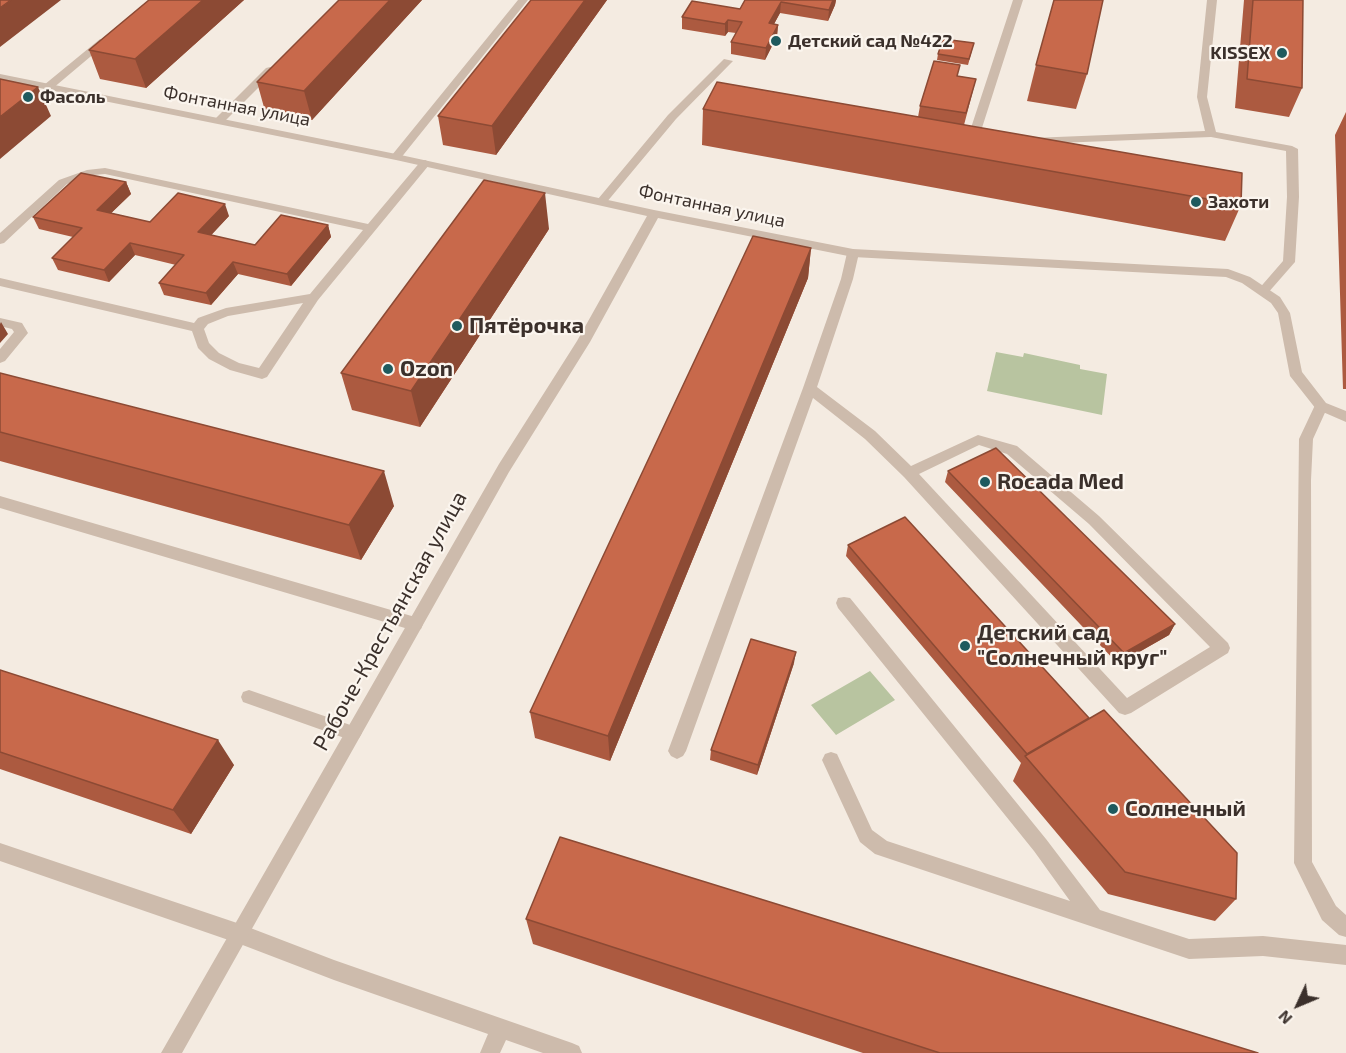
<!DOCTYPE html>
<meta charset="utf-8">
<style>
body{margin:0}
#map{position:relative;width:1346px;height:1053px;overflow:hidden;background:#f4ebe1;font-family:"Exo 2",sans-serif}
canvas{display:block}
.north{position:absolute;left:1268px;top:975px;width:60px;height:60px;-webkit-text-stroke:4px #fbf5ee;paint-order:stroke;rotate:226deg;font-size:16px;font-weight:700;line-height:24px;text-align:center;color:#3b302b}
.north::after{content:'';display:block;margin:auto;width:21px;height:27px;background:#3b302b;clip-path:polygon(50% 0,100% 100%,50% 72%,0 100%)}
</style>
<div id="map">
<canvas width="1346" height="1053"></canvas>
<div class="north">N</div>
</div>
<script>
const c = document.querySelector('canvas').getContext('2d');
c.lineJoin = 'round';
function fillPath(path, color) { c.fillStyle = color; c.fill(path, 'evenodd'); }
const shape = rows => new Path2D(rows.map(r => 'M' + r).join(''));
function strokePath(path, color, width, dash) { c.strokeStyle = color; c.lineWidth = width; c.lineCap = dash ? 'butt' : 'round'; c.setLineDash(dash || []); c.stroke(path); }
function write(font, color, halo, rows, align = 'center') {
  c.font = font + ' "Exo 2",sans-serif'; c.lineWidth = 4.5; c.setLineDash([]); c.textBaseline = 'middle'; c.strokeStyle = halo; c.fillStyle = color; for (const [text, x, y, turn = 0] of rows) {
    c.save(); c.translate(x, y); c.rotate((+turn || 0) * Math.PI / 180); c.textAlign = isNaN(turn) ? turn : align; if (halo) c.strokeText(text, 0, 0); c.fillText(text, 0, 0); c.restore();
  }
}
fillPath(shape([
 [996,352,1023,357,1024,353,1080,365,1080,369,1107,374,1102,415,987,391],
 [870,671,895,700,836,735,811,705]
]), '#b8c4a0');
fillPath(shape([
 [518,0,528,0,400,159,392,159,392,155,518,0],
 [1013,0,1023,0,980,134,990,138,984,141,970,139,968,137,1013,0],
 [1207,0,1217,0,1207,97,1216,132,1292,146,1298,149,1299,197,1295,262,1267,294,1263,295,1257,291,1283,261,1287,197,1286,151,1211,137,1032,144,1026,141,1032,138,1205,131,1197,97,1207,0],
 [100,39,109,41,52,89,44,89,44,85,100,39],
 [724,59,733,61,676,119,606,203,598,203,598,199,668,115,724,59],
 [270,67,275,70,274,72,223,123,215,123,215,119,266,68,270,67],
 [425,160,431,163,429,165,318,300,267,377,262,379,230,370,209,359,198,348,192,331,0,286,0,278,194,323,198,318,226,308,310,294,363,230,105,174,93,175,67,184,4,243,0,244,0,233,59,180,87,170,105,168,368,224,421,161,425,160],
 [303,303,259,368,239,363,219,353,209,343,204,329,208,324,228,316,303,303],
 [853,249,859,253,853,279,817,387,875,431,911,466,978,435,1017,446,1099,516,1228,643,1230,648,1228,653,1131,713,1125,715,1119,713,904,477,865,439,813,398,686,751,683,756,677,759,671,756,668,751,803,388,841,279,847,253,853,249],
 [979,445,1007,454,1089,524,1210,647,1127,698,919,474,979,445],
 [0,318,22,323,28,333,5,361,0,363,0,349,14,332,12,329,0,326,0,318],
 [1321,401,1328,406,1313,439,1311,480,1312,862,1336,906,1346,915,1346,937,1339,935,1322,920,1294,863,1299,439,1316,403,1321,401],
 [0,496,415,617,421,619,423,624,421,629,415,631,0,508,0,496],
 [844,597,850,598,1046,839,1100,910,1189,939,1263,936,1346,945,1346,965,1263,956,1189,959,875,854,860,842,822,760,825,754,831,752,837,754,872,830,887,841,1070,901,1034,851,838,608,836,603,838,598,844,597],
 [249,690,359,728,362,733,359,738,353,741,243,702,241,697,243,692,249,690],
 [0,843,240,924,334,960,572,1043,579,1046,582,1053,543,1053,506,1040,500,1053,480,1053,488,1034,334,980,240,944,0,861,0,843]
]), '#cdbbac');
fillPath(shape([
 [0,74,396,154,654,210,853,249,1228,269,1250,277,1280,297,1290,313,1302,372,1326,403,1346,411,1346,422,1316,409,1290,376,1278,313,1271,303,1242,283,1226,277,853,257,658,218,590,342,509,472,182,1053,161,1053,499,464,577,341,647,216,396,160,0,80,0,74]
]), '#cdbbac');
fillPath(shape([
 [149,0,244,0,146,88,100,79,89,50],
 [339,0,422,0,312,120,265,111,257,82],
 [531,0,607,0,496,155,443,145,438,116],
 [745,0,836,0,835,5,828,21,780,13,774,24,778,25,777,36,765,60,731,54,731,42,736,33,728,32,725,36,682,29,682,17,740,9],
 [1244,0,1303,0,1302,88,1289,117,1235,108],
 [974,43,968,65,937,60,938,54],
 [1036,65,1087,74,1076,109,1027,101],
 [958,76,976,79,964,125,1241,205,1225,241,702,145,703,109,918,117,920,106],
 [1346,112,1346,389,1343,389,1335,135],
 [126,182,131,194,111,213,150,222,229,216,211,235,255,245,328,225,331,237,291,286,238,274,211,305,164,295,159,283,176,265,135,255,109,282,58,270,52,258,73,237,39,229,33,217],
 [549,229,420,427,352,410,341,373],
 [811,248,808,278,610,761,535,738,530,712],
 [0,373,394,506,361,560,0,461],
 [948,471,1175,624,1169,635,1118,664,945,482],
 [848,545,1236,899,1215,921,1108,894,1013,781,1021,763,846,556],
 [794,663,757,775,710,760,711,750],
 [0,670,234,765,191,834,0,769],
 [526,919,1258,1053,863,1053,533,944]
]), '#ac5a40');
fillPath(shape([
 [11,0,61,0,0,47,0,8],
 [203,0,244,0,146,88,135,59],
 [390,0,422,0,312,120,304,91],
 [585,0,607,0,496,155,492,126],
 [833,0,836,0,835,5,828,21,829,10],
 [781,2,780,13,768,35,769,23],
 [728,20,728,32,725,36,725,24],
 [778,25,777,36,765,60,766,48],
 [38,87,51,116,0,159,0,117],
 [126,182,131,194,102,222,97,210],
 [545,193,549,229,420,427,411,391],
 [225,204,229,216,203,244,198,232],
 [328,225,331,237,291,286,287,274],
 [130,243,135,255,109,282,104,270],
 [811,248,808,278,610,761,608,736],
 [233,262,238,274,211,305,206,293],
 [1,322,8,334,0,343,0,324],
 [384,471,394,506,361,560,349,525],
 [1175,624,1169,635,1118,664,1124,653],
 [796,652,794,663,757,775,758,765],
 [218,740,234,765,191,834,173,810]
]), '#8c4a34');
const building = shape([
 [0,0,11,0,0,8,0,0],
 [149,0,203,0,135,59,89,50,149,0],
 [339,0,390,0,304,91,257,82,339,0],
 [531,0,585,0,492,126,438,116,531,0],
 [745,0,833,0,829,10,781,2,769,23,778,25,766,48,731,42,742,22,728,20,725,24,682,17,692,1,740,9,745,0],
 [1054,0,1103,0,1087,74,1036,65,1054,0],
 [1253,0,1303,0,1302,88,1247,79,1253,0],
 [943,39,974,43,969,59,938,54,943,39],
 [934,61,960,65,957,76,976,79,966,113,920,106,934,61],
 [0,79,38,87,0,117,0,79],
 [717,82,1242,173,1241,205,703,109,717,82],
 [81,173,126,182,97,210,150,222,178,193,225,204,198,232,255,245,281,215,328,225,287,274,233,262,206,293,159,283,184,255,130,243,104,270,52,258,82,228,33,217,81,173],
 [484,180,545,193,411,391,341,373,484,180],
 [753,236,811,248,608,736,530,712,753,236],
 [0,373,384,471,349,525,0,432,0,373],
 [996,448,1175,624,1124,653,948,471,996,448],
 [905,517,1089,718,1027,754,848,545,905,517],
 [751,639,796,652,758,765,711,750,751,639],
 [0,670,218,740,173,810,0,752,0,670],
 [1104,710,1237,853,1236,899,1125,872,1025,756,1104,710],
 [560,837,1258,1053,940,1053,526,919,560,837]
]);
fillPath(building, '#c8694b');
strokePath(building, '#8c4a34', 1.5);
for (const [x, y, r, color] of [
 [776,41,6,"#1f5a5e"],
 [1282,53,6,"#1f5a5e"],
 [28,97,6,"#1f5a5e"],
 [1196,202,6,"#1f5a5e"],
 [457,326,6,"#1f5a5e"],
 [388,369,6,"#1f5a5e"],
 [985,482,6,"#1f5a5e"],
 [965,646,6,"#1f5a5e"],
 [1113,809,6,"#1f5a5e"]
]) { const dot = new Path2D(); dot.arc(x, y, r, 0, 2 * Math.PI); c.fillStyle = color; c.fill(dot); strokePath(dot, '#fbf5ee', 2); }
write('bold 18px', '#3b302b', '#fbf5ee', [
 ["Детский сад №422",788,41],
 ["KISSEX",1270,53,"right"],
 ["Фасоль",40,97],
 ["Захоти",1208,202]
], 'left');
write('18px', '#3b302b', '#fbf5ee', [
 ["Фонтанная улица",237,106,11],
 ["Фонтанная улица",712,206,12]
]);
write('bold 22px', '#3b302b', '#fbf5ee', [
 ["Пятёрочка",469,326],
 ["Ozon",400,369],
 ["Rocada Med",997,482],
 ["Детский сад",977,633],
 ["\"Солнечный круг\"",977,658],
 ["Солнечный",1125,809]
], 'left');
write('22px', '#3b302b', '#fbf5ee', [
 ["Рабоче-Крестьянская улица",390,621,-61]
]);
</script>
